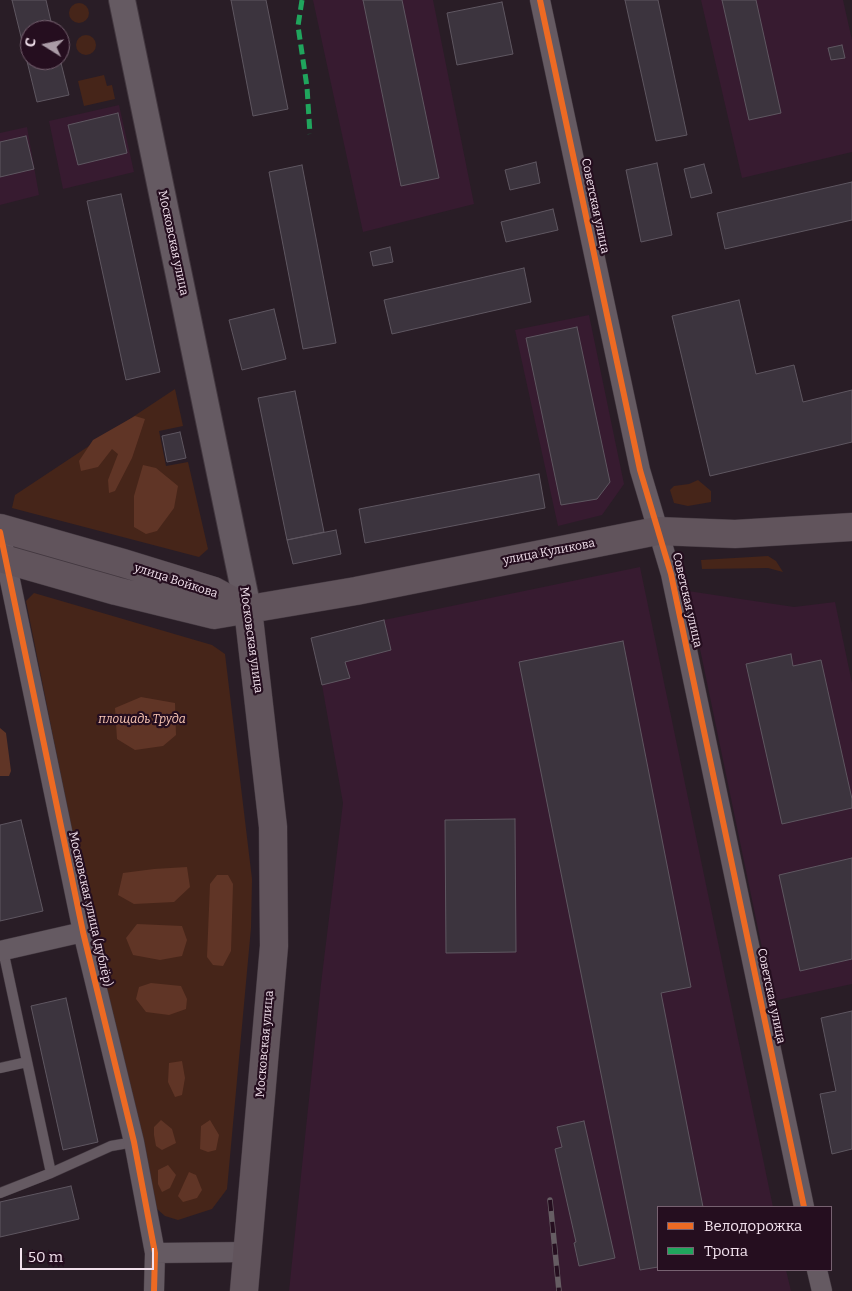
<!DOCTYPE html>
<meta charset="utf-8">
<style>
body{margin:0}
#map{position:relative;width:852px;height:1291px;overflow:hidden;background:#291d26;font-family:Bitter,serif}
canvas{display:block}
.legend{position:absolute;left:657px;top:1206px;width:175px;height:65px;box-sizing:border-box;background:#250e1f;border:1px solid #776271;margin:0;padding:6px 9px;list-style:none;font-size:15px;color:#f1e0ec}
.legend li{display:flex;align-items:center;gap:10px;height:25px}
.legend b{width:25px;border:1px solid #776271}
.north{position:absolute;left:20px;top:20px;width:50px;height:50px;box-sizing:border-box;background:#250e1f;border:1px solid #776271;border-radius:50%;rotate:280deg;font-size:14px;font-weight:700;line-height:20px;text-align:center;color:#f1e0ec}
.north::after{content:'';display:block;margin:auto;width:18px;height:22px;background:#ab9ca7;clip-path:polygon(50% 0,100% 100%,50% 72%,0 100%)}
.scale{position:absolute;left:20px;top:1248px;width:134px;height:22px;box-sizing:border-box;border:2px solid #f1e0ec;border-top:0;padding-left:6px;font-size:15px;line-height:18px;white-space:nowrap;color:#f1e0ec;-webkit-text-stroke:4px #250e1f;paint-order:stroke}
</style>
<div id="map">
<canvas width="852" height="1291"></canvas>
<ul class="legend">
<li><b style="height:6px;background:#ed6a23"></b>Велодорожка</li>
<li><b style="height:6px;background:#20a55d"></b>Тропа</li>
</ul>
<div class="north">С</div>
<div class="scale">50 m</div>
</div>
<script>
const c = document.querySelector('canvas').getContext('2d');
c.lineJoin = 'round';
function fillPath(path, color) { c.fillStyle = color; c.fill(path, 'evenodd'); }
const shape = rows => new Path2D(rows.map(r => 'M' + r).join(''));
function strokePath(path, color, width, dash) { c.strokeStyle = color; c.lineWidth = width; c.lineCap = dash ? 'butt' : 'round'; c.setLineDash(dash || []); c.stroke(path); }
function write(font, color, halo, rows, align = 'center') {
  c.font = font + ' Bitter,serif'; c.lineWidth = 4.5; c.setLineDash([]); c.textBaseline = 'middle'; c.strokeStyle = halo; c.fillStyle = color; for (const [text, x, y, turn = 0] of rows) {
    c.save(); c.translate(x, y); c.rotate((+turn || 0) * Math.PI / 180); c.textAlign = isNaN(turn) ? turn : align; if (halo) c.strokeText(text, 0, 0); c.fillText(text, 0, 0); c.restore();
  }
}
fillPath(shape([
 [313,0,433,0,474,204,363,232],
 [701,0,843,0,852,40,852,152,742,178],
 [119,105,134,172,63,189,49,121],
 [27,127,39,195,0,205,0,133],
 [589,315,624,484,602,515,558,526,515,330],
 [640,567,773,1207,658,1207,658,1270,786,1270,791,1291,289,1291,321,984,343,803,322,685,311,638,384,620],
 [688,591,794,607,835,602,852,683,852,984,773,1001]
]), '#371b30');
fillPath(shape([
 '69 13a10 10 0 1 1 20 0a10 10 0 1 1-20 0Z',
 '76 45a10 10 0 1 1 20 0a10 10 0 1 1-20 0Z',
 [104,75,107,86,112,85,115,99,84,106,78,81],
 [175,389,183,426,159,431,166,466,188,462,208,549,199,557,12,508,15,495],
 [698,480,711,491,711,502,688,506,674,503,670,490,674,486,689,484],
 [768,556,776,561,783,572,768,568,702,569,701,560],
 [34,593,212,645,225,654,252,879,251,928,227,1189,212,1209,178,1220,165,1216,157,1209,89,916,26,601]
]), '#462519');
fillPath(shape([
 [135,416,145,419,132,458,115,491,109,493,108,480,118,454,112,449,98,467,81,471,79,461,93,440],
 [143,465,156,468,178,486,174,508,157,531,146,534,134,527,134,496],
 [141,697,175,703,176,735,163,746,135,750,117,739,115,708],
 [0,728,6,733,11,771,9,776,0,776],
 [187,867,190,887,174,902,134,904,118,895,123,873,154,869],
 [217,875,228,875,233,884,231,951,223,966,213,965,207,957,210,884],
 [137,924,182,926,187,940,182,956,160,960,133,955,126,938],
 [151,983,181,986,187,999,186,1009,169,1015,146,1012,136,999,139,987],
 [182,1061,185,1078,182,1095,175,1097,168,1082,169,1063],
 [161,1120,172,1129,176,1143,162,1150,156,1146,154,1135,154,1127],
 [210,1120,219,1135,216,1150,208,1152,200,1149,201,1126],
 [168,1165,176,1175,170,1188,162,1192,158,1184,158,1170],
 [189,1172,196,1175,202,1190,197,1198,183,1202,178,1196]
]), '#603526');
const building = shape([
 [12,0,46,0,53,30,30,30,30,60,60,59,69,95,37,102,12,0],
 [231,0,266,0,288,109,253,116,231,0],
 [363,0,402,0,439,178,401,186,363,0],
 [625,0,658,0,687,135,656,141,625,0],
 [722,0,756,0,781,113,749,120,722,0],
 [502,2,513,54,457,65,447,13,502,2],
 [842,45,845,58,831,60,828,48,842,45],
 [118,113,127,153,78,165,68,125,118,113],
 [26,136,34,169,0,177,0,142,26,136],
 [536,162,540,183,510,190,505,170,536,162],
 [657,163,672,235,641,242,626,170,657,163],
 [704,164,712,193,691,198,684,169,704,164],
 [302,165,336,343,303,349,269,172,302,165],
 [852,182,852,220,725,249,717,213,852,182],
 [121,194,160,372,126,380,87,201,121,194],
 [553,209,558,230,506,242,501,222,553,209],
 [390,247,393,262,373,266,370,252,390,247],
 [524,268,531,302,392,334,384,300,524,268],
 [739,300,756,374,794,365,803,402,852,390,852,442,710,476,672,316,739,300],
 [274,309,286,359,242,370,229,320,274,309],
 [577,327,610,482,597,499,561,505,526,338,577,327],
 [295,391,324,532,287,540,258,398,295,391],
 [180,432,186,458,167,462,162,436,180,432],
 [539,474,545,508,365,543,359,509,539,474],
 [336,530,341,554,293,564,287,540,336,530],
 [384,620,391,650,345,662,350,678,322,685,311,638,384,620],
 [623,641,691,987,661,993,703,1207,658,1207,658,1267,640,1270,519,662,623,641],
 [791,654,793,666,821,660,852,799,852,808,782,824,746,664,791,654],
 [515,819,516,952,446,953,445,820,515,819],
 [21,820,43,911,0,921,0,825,21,820],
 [852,858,852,959,800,971,779,875,852,858],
 [66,998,98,1142,63,1150,31,1006,66,998],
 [852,1011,852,1149,832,1154,820,1094,836,1091,821,1018,852,1011],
 [584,1121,615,1258,579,1266,574,1243,576,1242,555,1149,562,1147,557,1127,584,1121],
 [71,1186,79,1219,0,1237,0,1202,71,1186]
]);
fillPath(building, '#3c343e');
strokePath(building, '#5f5761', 1);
const service = shape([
 [3,950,51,1173,111,1146,134,1142],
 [0,1068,27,1062],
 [0,1193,51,1173]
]);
const minor = shape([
 [540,0,640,470,671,574,804,1207],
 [0,532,83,932,134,1142,155,1253,154,1291],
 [0,951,83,932],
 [155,1253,248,1252],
 [817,1270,822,1291]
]);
const tertiary = shape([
 [122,0,248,609]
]);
const secondary = shape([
 [0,528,123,563,214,591,248,609],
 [0,558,116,591,214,615,356,591,657,531,735,534,852,527],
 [244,1291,274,946,273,827,248,609]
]);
strokePath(service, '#42373f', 11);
strokePath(minor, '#42373f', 21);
strokePath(tertiary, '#42373f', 28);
strokePath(secondary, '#42373f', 29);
strokePath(service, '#655a62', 10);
strokePath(minor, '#655a62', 20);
strokePath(tertiary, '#655a62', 26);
strokePath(secondary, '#61545c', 28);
const rail = shape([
 [550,1200,559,1291]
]);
strokePath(rail, '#665d63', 5.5);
strokePath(rail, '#250e1f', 4, [11]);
strokePath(shape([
 [302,0,298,26,307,87,310,134]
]), '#20a55d', 5, [10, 5]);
strokePath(shape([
 [540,0,640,470,671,574,804,1207],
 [0,532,83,932,134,1142,155,1253,154,1291]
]), '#ed6a23', 6);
write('12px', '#f1e0ec', '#250e1f', [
 ["Советская улица",595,206,78],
 ["Московская улица",173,243,78],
 ["улица Куликова",549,552,-11],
 ["улица Войкова",176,581,18],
 ["Советская улица",687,600,77],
 ["Московская улица",251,640,82],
 ["Московская улица (дублёр)",90,909,77],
 ["Советская улица",771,996,78],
 ["Московская улица",265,1044,-85]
]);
write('italic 12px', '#fdcab7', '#250e1f', [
 ["площадь Труда",142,720]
]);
</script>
